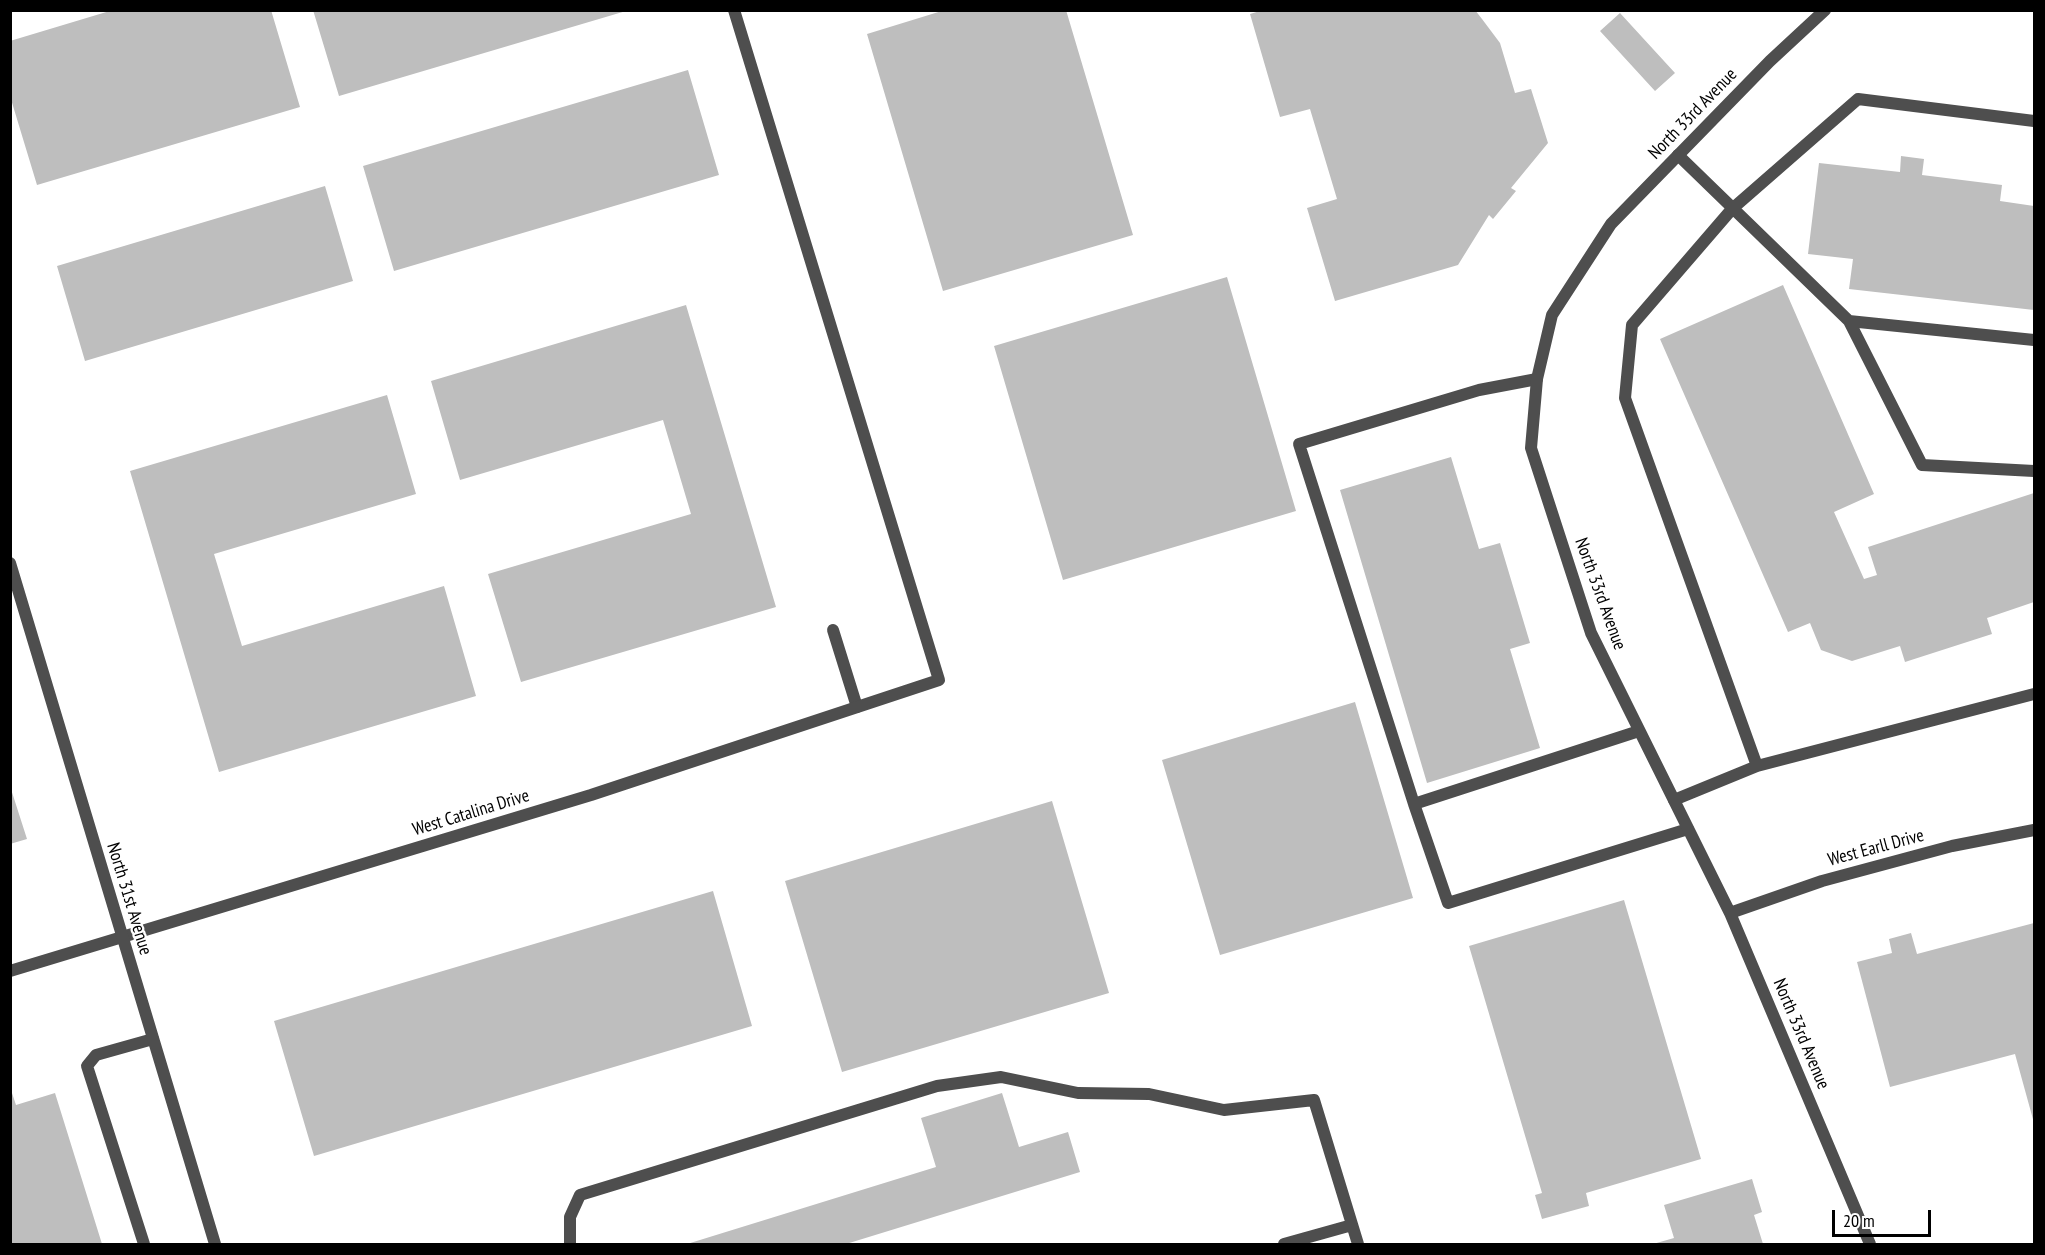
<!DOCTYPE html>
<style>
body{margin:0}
#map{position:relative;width:2045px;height:1255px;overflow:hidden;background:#fff;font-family:"PT Sans Narrow",sans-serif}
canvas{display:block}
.frame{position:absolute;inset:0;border:12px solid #000;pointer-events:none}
.scale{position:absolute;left:1832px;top:1210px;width:99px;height:27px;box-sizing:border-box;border:3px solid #000;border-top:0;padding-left:8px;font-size:18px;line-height:21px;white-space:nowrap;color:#000;-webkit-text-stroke:4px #fff;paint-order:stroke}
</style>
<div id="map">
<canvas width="2045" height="1255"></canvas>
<div class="frame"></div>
<div class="scale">20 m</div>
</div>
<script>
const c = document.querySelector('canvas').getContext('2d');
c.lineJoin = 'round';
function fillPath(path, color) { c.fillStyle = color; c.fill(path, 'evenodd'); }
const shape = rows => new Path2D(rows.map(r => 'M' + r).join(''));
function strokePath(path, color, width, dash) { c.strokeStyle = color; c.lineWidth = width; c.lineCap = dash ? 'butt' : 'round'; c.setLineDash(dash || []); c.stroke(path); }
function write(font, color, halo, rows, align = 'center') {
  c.font = font + ' "PT Sans Narrow",sans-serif'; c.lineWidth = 4.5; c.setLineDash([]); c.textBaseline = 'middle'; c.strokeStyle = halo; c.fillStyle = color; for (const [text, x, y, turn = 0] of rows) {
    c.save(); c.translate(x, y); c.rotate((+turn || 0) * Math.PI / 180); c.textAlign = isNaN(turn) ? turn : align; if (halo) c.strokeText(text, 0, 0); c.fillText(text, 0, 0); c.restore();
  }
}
fillPath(shape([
 [113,10,271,10,300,107,37,185,10,96,10,41],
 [313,10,626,10,626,11,339,96],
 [945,10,1066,10,1133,235,943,291,867,34],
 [1263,10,1475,10,1482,19,1500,43,1515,93,1531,89,1548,143,1511,188,1516,191,1493,219,1489,215,1458,265,1335,301,1307,208,1337,199,1310,109,1280,117,1250,14],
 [1620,13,1675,73,1655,91,1600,31],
 [688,70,719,175,394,271,363,166],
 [1901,156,1924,159,1922,175,2002,185,2000,201,2034,206,2034,310,1849,289,1853,259,1808,254,1819,163,1900,172],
 [325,186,353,281,85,361,57,266],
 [1227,277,1296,511,1063,580,994,346],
 [1783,285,1874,494,1834,512,1864,579,1877,575,1868,547,2034,493,2034,602,1987,618,1992,634,1905,662,1900,646,1852,661,1821,650,1810,623,1788,632,1660,339],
 [686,305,776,607,521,682,488,574,691,514,663,420,460,480,431,381],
 [387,395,416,494,214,554,242,646,444,586,476,696,219,772,130,471],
 [1451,457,1479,549,1500,543,1530,643,1510,649,1540,748,1427,783,1340,490],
 [1355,702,1413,898,1220,955,1162,760],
 [10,786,27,839,10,844],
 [1052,801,1109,993,842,1072,785,881],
 [713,891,752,1026,314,1156,274,1021],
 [1624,900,1701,1159,1586,1193,1589,1206,1542,1219,1535,1195,1542,1193,1469,946],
 [2034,923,2034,1123,2015,1054,1890,1087,1857,962,1892,953,1889,939,1911,933,1917,954],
 [11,1090,16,1105,55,1093,102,1244,10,1244],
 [1002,1093,1019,1147,1068,1132,1080,1172,846,1244,687,1244,936,1167,921,1118],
 [1752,1179,1762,1212,1754,1215,1763,1244,1653,1244,1674,1238,1664,1205]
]), '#bebebe');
strokePath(shape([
 [1678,155,1849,321,2034,340],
 [1849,321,1922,465,2034,471],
 [1537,379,1479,390,1299,444,1414,804,1639,731],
 [833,630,857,707],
 [1757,766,1625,398,1632,325,1732,209,1858,99,2034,121],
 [1674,800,1757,766,2034,694],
 [1414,804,1448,903,1688,829],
 [144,1244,87,1066,96,1055,153,1039],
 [570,1244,570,1217,580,1195,937,1086,1001,1077,1078,1093,1149,1094,1224,1110,1314,1100,1358,1244],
 [1284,1244,1352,1225]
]), '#4e4e4e', 12);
strokePath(shape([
 [1825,10,1770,61,1611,224,1552,315,1537,379,1531,448,1591,633,1730,913,1870,1244],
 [1730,913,1822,881,1952,846,2034,830],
 [10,971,591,795,939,680,734,10]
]), '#4e4e4e', 12);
strokePath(shape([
 [10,563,215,1244]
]), '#4e4e4e', 12);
write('18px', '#000', '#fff', [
 ["North 33rd Avenue",1693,114,-46],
 ["North 33rd Avenue",1600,594,70],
 ["West Catalina Drive",471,813,-17],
 ["West Earll Drive",1876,848,-15],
 ["North 31st Avenue",129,899,73],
 ["North 33rd Avenue",1801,1034,67]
]);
</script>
